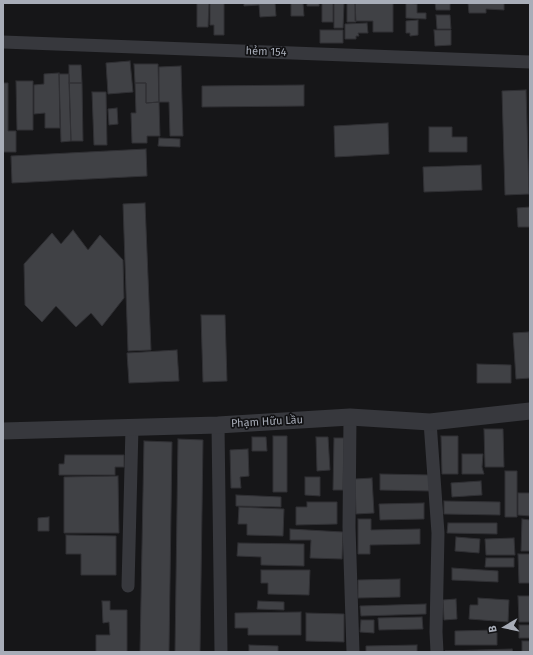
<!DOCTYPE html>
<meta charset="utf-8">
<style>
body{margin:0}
#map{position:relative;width:533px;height:655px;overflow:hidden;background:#161618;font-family:"Fira Sans",sans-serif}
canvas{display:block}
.frame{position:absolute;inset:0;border:4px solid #a8adb8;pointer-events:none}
.north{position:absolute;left:485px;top:607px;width:40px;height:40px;-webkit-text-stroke:3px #111113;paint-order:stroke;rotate:261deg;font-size:11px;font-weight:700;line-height:16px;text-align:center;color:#a8adb8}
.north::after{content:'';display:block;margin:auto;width:14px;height:18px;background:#a8adb8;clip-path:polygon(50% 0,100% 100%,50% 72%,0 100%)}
</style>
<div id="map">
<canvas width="533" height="655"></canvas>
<div class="frame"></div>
<div class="north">B</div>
</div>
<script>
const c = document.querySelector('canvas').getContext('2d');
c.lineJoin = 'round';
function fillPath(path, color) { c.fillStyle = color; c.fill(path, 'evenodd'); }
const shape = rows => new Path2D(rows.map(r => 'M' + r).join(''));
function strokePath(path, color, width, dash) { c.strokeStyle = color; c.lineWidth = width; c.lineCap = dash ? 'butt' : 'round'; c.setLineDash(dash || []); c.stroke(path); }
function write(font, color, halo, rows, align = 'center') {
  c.font = font + ' "Fira Sans",sans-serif'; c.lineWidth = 3.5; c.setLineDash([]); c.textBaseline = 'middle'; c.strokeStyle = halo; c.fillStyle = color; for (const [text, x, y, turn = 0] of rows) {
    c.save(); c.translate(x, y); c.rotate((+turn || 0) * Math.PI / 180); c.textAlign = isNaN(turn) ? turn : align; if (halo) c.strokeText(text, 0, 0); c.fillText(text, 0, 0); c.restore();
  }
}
const building = shape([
 [197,3,209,3,208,27,197,27,197,3],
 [210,3,224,3,224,35,214,35,214,25,210,25,210,3],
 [244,3,275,3,276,16,260,17,259,5,244,6,244,3],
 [291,3,303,3,304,16,291,16,291,3],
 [307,3,319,3,319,6,307,6,307,3],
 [322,3,333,3,333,22,322,22,322,3],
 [334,3,344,3,343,28,334,28,334,3],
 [347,3,355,3,356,22,347,22,347,3],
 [355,3,393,3,393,32,373,32,373,21,355,21,355,3],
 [406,3,417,4,417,13,426,13,426,19,406,18,406,3],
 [435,3,450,3,450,10,436,10,435,3],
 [468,3,504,3,504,10,486,9,486,13,469,13,468,3],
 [436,15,450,15,451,29,437,29,436,15],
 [418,20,418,35,410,36,410,33,406,33,406,21,418,20],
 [367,23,368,33,358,33,359,36,356,36,356,39,345,39,345,24,367,23],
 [320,30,343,30,343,43,320,43,320,30],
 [434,30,451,30,451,45,435,46,434,30],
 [130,61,133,92,108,94,106,63,130,61],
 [134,64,158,64,159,102,146,103,146,83,135,83,134,64],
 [69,65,81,65,82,83,69,83,69,65],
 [181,66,183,136,170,136,169,102,159,102,159,67,181,66],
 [59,73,60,128,45,128,45,113,34,114,34,85,44,84,44,74,59,73],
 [59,74,69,74,71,141,61,142,59,74],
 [16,81,33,81,33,130,17,130,16,81],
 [3,83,8,83,8,131,16,131,16,152,3,152,3,83],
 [69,83,82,83,83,141,71,141,69,83],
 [135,83,146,83,146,103,159,102,160,136,147,136,147,143,132,143,131,113,136,113,135,83],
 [304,85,304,106,202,107,202,86,304,85],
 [526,90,529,194,505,195,502,91,526,90],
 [92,92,106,92,107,145,94,145,92,92],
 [117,108,118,124,109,125,108,109,117,108],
 [388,123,389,154,335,157,334,126,388,123],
 [429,127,452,127,452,137,467,137,467,152,429,152,429,127],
 [159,138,180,139,180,147,158,146,159,138],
 [146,149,147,176,12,183,11,156,146,149],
 [481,165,482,190,424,192,423,167,481,165],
 [145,203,151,350,128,351,123,204,145,203],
 [530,207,530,227,518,227,517,208,530,207],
 [73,230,88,250,100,235,123,260,124,298,102,326,91,313,76,327,56,306,42,322,25,305,24,264,52,233,61,244,73,230],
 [201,315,225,315,227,381,203,382,201,315],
 [529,332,530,378,516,379,513,333,529,332],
 [177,350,179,381,129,383,127,353,177,350],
 [477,364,511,365,511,383,477,383,477,364],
 [484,429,503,429,504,467,485,467,484,429],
 [273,436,287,436,287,492,273,492,273,436],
 [441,436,458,436,458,474,442,474,441,436],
 [252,437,266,437,267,451,252,451,252,437],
 [316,437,328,437,330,470,317,471,316,437],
 [334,438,344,438,343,490,333,490,334,438],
 [178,439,203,440,200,652,175,652,178,439],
 [144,441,172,442,169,652,140,652,144,441],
 [248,449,249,476,240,477,241,488,231,488,230,450,248,449],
 [462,454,483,454,482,467,484,474,462,474,462,454],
 [65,455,124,455,124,467,115,467,115,475,59,475,59,464,64,464,65,455],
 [505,471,517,471,517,517,505,517,505,471],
 [380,474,430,475,430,491,380,490,380,474],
 [118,476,119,533,64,533,64,477,118,476],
 [305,477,320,477,320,496,305,495,305,477],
 [372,478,374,513,356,514,355,479,372,478],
 [481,481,482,495,452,497,451,483,481,481],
 [518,493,530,493,530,516,518,515,518,493],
 [236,495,281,497,281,507,236,506,236,495],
 [444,501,500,502,500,515,444,514,444,501],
 [307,502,337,502,337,524,296,525,296,507,307,507,307,502],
 [424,503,424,519,380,520,379,504,424,503],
 [239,507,284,509,283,536,247,535,247,524,238,524,239,507],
 [49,517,49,531,38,531,38,518,49,517],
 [358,519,371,519,371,530,420,529,420,544,370,545,370,554,358,554,358,519],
 [522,519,530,520,530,551,521,551,522,519],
 [448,523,497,523,497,534,447,533,448,523],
 [290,529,343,532,342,559,310,558,311,540,290,540,290,529],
 [66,535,116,536,116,575,81,575,81,554,66,554,66,535],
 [456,537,480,539,479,553,455,551,456,537],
 [514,538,515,555,486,555,485,539,514,538],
 [238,543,304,544,304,566,261,565,261,557,237,556,238,543],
 [518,554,530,554,530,583,519,583,518,554],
 [486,558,514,558,514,567,485,567,486,558],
 [452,568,498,571,498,582,452,580,452,568],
 [261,570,310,570,309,595,268,594,268,583,261,583,261,570],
 [400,579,400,597,358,598,358,580,400,579],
 [518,596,530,596,530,622,519,622,518,596],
 [478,598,509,600,508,622,469,619,470,605,478,605,478,598],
 [456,599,457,619,444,620,443,600,456,599],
 [102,601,110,601,110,610,127,610,127,652,96,652,96,635,110,635,109,622,103,623,102,601],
 [258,601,284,602,284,610,257,609,258,601],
 [426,604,426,614,361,616,360,606,426,604],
 [301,612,301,635,248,635,248,628,235,628,235,613,301,612],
 [306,613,344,614,344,642,306,641,306,613],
 [422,617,423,629,379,630,378,618,422,617],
 [361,620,374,620,374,633,360,632,361,620],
 [519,625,530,625,530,638,519,638,519,625],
 [497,630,497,645,455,645,455,631,497,630],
 [522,641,530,641,530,652,522,652,522,641],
 [249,645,278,646,278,652,249,652,249,645],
 [417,645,417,652,366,652,366,646,417,645],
 [512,649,513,652,445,651,512,649]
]);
fillPath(building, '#404145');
strokePath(building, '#303034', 1);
strokePath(shape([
 [3,42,530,62],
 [350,417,349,527,353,652],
 [430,422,438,533,436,632,437,652],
 [218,425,221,652],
 [128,586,132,427]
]), '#37383d', 13);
strokePath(shape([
 [3,431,218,425,350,417,430,422,530,411]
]), '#37383d', 17);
write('11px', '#a8adb8', '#111113', [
 ["hẻm 154",266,52,2],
 ["Phạm Hữu Lầu",267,422,-3]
]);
</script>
